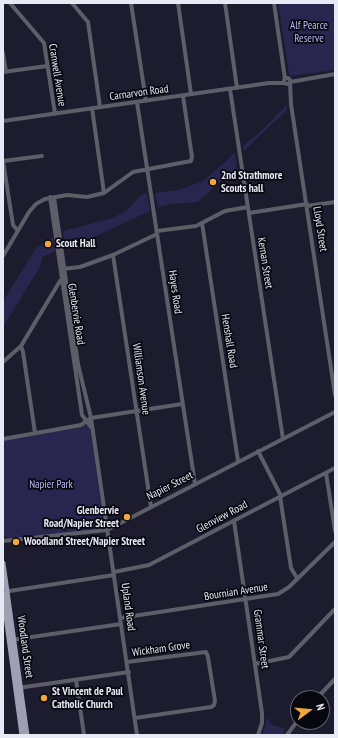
<!DOCTYPE html>
<style>
body{margin:0}
#map{position:relative;width:338px;height:738px;overflow:hidden;background:#1c1c2e;font-family:"PT Sans Narrow",sans-serif}
canvas{display:block}
.frame{position:absolute;inset:0;border:4px solid #e9e9f6;pointer-events:none}
.north{position:absolute;left:290px;top:690px;width:40px;height:40px;box-sizing:border-box;background:#07070f;border:1px solid #61616b;border-radius:50%;rotate:74deg;font-size:11px;font-weight:700;line-height:16px;text-align:center;color:#e9e9f6}
.north::after{content:'';display:block;margin:auto;width:14px;height:18px;background:#eea73c;clip-path:polygon(50% 0,100% 100%,50% 72%,0 100%)}
</style>
<div id="map">
<canvas width="338" height="738"></canvas>
<div class="frame"></div>
<div class="north">N</div>
</div>
<script>
const c = document.querySelector('canvas').getContext('2d');
c.lineJoin = 'round';
function fillPath(path, color) { c.fillStyle = color; c.fill(path, 'evenodd'); }
const shape = rows => new Path2D(rows.map(r => 'M' + r).join(''));
function strokePath(path, color, width, dash) { c.strokeStyle = color; c.lineWidth = width; c.lineCap = dash ? 'butt' : 'round'; c.setLineDash(dash || []); c.stroke(path); }
function write(font, color, halo, rows, align = 'center') {
  c.font = font + ' "PT Sans Narrow",sans-serif'; c.lineWidth = 3.5; c.setLineDash([]); c.textBaseline = 'middle'; c.strokeStyle = halo; c.fillStyle = color; for (const [text, x, y, turn = 0] of rows) {
    c.save(); c.translate(x, y); c.rotate((+turn || 0) * Math.PI / 180); c.textAlign = isNaN(turn) ? turn : align; if (halo) c.strokeText(text, 0, 0); c.fillText(text, 0, 0); c.restore();
  }
}
fillPath(shape([
 [278,3,335,4,335,70,291,76,289,74],
 [287,105,287,110,244,151,243,146,260,132],
 [235,153,237,173,228,175,198,202,172,204,158,207,155,193,179,190,203,181],
 [147,193,150,211,66,250,63,231,113,218,127,210,141,195],
 [53,237,55,252,43,256,40,267,3,327,3,301,36,248],
 [90,425,107,530,7,538,3,535,3,439],
 [266,717,272,725,284,728,284,735,262,735,265,728]
]), '#28254f');
strokePath(shape([
 [10,3,44,43,55,114],
 [72,3,88,22,100,107],
 [131,3,146,101],
 [178,3,191,94],
 [225,3,237,88],
 [274,3,285,79],
 [3,53,6,72],
 [3,72,47,66],
 '284 81a3 3 0 1 1 6 0a3 3 0 1 1-6 0Z',
 [290,82,335,74],
 [290,83,291,104,335,395],
 [230,89,283,439],
 [137,102,195,484],
 [92,108,104,193],
 [3,121,269,83,285,83],
 [3,161,13,225,18,231],
 [3,161,42,156],
 [50,197,82,415,91,427],
 [54,197,78,364,91,418,137,735],
 [307,206,335,202],
 [249,213,307,204],
 [202,223,238,461],
 [157,231,196,226,225,211,248,207],
 [113,255,151,507],
 [3,256,29,212,36,204,45,199,67,195,87,197,104,193,133,172,191,161,192,157,183,96],
 [62,269,80,267,113,255,157,234],
 [21,346,23,352,35,433],
 [3,362,21,346,60,281,63,279],
 [3,439,81,425,91,418,182,404],
 [258,451,281,496],
 [326,473,335,531],
 [280,496,291,568,297,578],
 [234,521,262,713,262,723,258,735],
 [3,541,107,530,335,412],
 [114,572,149,565,335,468],
 [3,592,114,575],
 [120,618,278,594,289,587,335,542],
 [11,640,121,624],
 [127,662,206,652,208,657,215,701,214,705,211,707,135,718],
 [255,664,289,657,335,609],
 [76,680,84,735],
 [18,688,129,672],
 [317,698,335,679],
 [287,735,298,720]
]), '#5d5e68', 4);
strokePath(shape([
 [3,563,27,735],
 [3,594,22,735]
]), '#9e9fb3', 5);
for (const [x, y, r, color] of [
 [213,182,4,"#eea73c"],
 [48,244,4,"#eea73c"],
 [127,517,4,"#eea73c"],
 [16,542,4,"#eea73c"],
 [44,698,4,"#eea73c"]
]) { const dot = new Path2D(); dot.arc(x, y, r, 0, 2 * Math.PI); c.fillStyle = color; c.fill(dot); strokePath(dot, '#07070f', 1.5); }
write('11px', '#b9baf6', '#07070f', [
 ["Alf Pearce",309,26],
 ["Reserve",309,39],
 ["Napier Park",51,485]
]);
write('11px', '#e9e9f6', '#07070f', [
 ["Cranwell Avenue",57,75,81],
 ["Carnarvon Road",139,93,-8],
 ["Lloyd Street",320,229,81],
 ["Kernan Street",265,263,81],
 ["Hayes Road",175,292,82],
 ["Glenbervie Road",76,314,81],
 ["Henshall Road",229,341,81],
 ["Williamson Avenue",141,379,82],
 ["Napier Street",170,486,-27],
 ["Glenview Road",222,517,-28],
 ["Bournian Avenue",236,592,-9],
 ["Upland Road",128,607,82],
 ["Grammar Street",261,639,82],
 ["Woodland Street",25,647,82],
 ["Wickham Grove",161,649,-8]
]);
write('bold 11px', '#e9e9f6', '#07070f', [
 ["2nd Strathmore",221,176],
 ["Scouts hall",221,189],
 ["Scout Hall",56,244],
 ["Glenbervie",119,511,"right"],
 ["Road/Napier Street",119,524,"right"],
 ["Woodland Street/Napier Street",24,542],
 ["St Vincent de Paul",52,692],
 ["Catholic Church",52,705]
], 'left');
</script>
